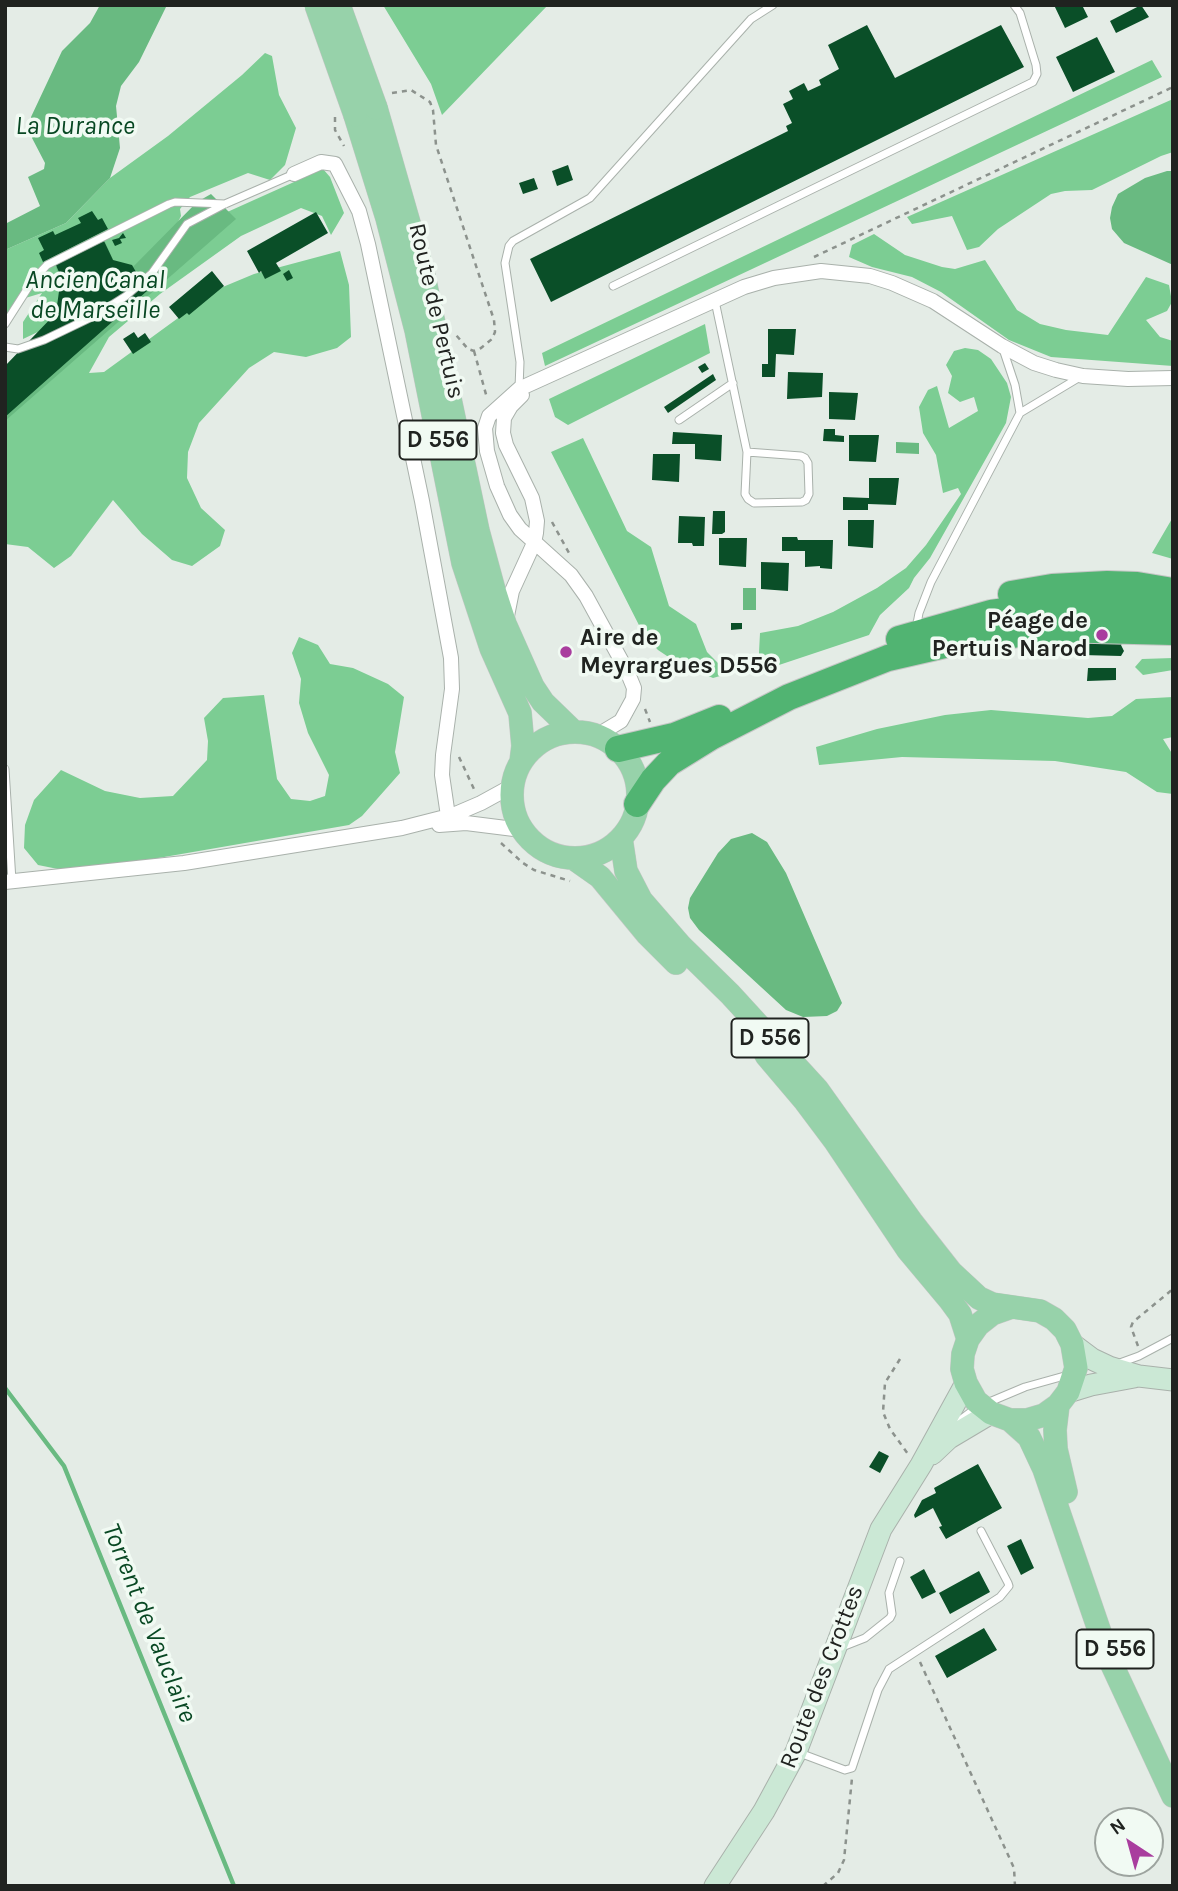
<!DOCTYPE html>
<meta charset="utf-8">
<style>
body{margin:0}
#map{position:relative;width:1178px;height:1891px;overflow:hidden;background:#e4ece6;font-family:Karla,sans-serif}
canvas{display:block}
.frame{position:absolute;inset:0;border:7px solid #202320;pointer-events:none}
.north{position:absolute;left:1094px;top:1807px;width:70px;height:70px;box-sizing:border-box;background:#f1faf3;border:2px solid #9da49f;border-radius:50%;rotate:324deg;font-size:19px;font-weight:700;line-height:28px;text-align:center;color:#202320}
.north::after{content:'';display:block;margin:auto;width:24px;height:32px;background:#a93d9e;clip-path:polygon(50% 0,100% 100%,50% 72%,0 100%)}
</style>
<div id="map">
<canvas width="1178" height="1891"></canvas>
<div class="frame"></div>
<div class="north">N</div>
</div>
<script>
const c = document.querySelector('canvas').getContext('2d');
c.lineJoin = 'round';
function fillPath(path, color) { c.fillStyle = color; c.fill(path, 'evenodd'); }
const shape = rows => new Path2D(rows.map(r => 'M' + r).join(''));
function strokePath(path, color, width, dash) { c.strokeStyle = color; c.lineWidth = width; c.lineCap = dash ? 'butt' : 'round'; c.setLineDash(dash || []); c.stroke(path); }
function write(font, color, halo, rows, align = 'center') {
  c.font = font + ' Karla,sans-serif'; c.lineWidth = 7; c.setLineDash([]); c.textBaseline = 'middle'; c.strokeStyle = halo; c.fillStyle = color; for (const [text, x, y, turn = 0] of rows) {
    c.save(); c.translate(x, y); c.rotate((+turn || 0) * Math.PI / 180); c.textAlign = isNaN(turn) ? turn : align; if (halo) c.strokeText(text, 0, 0); c.fillText(text, 0, 0); c.restore();
  }
}
fillPath(shape([
 [383,5,548,5,442,115,431,84],
 [265,53,272,56,279,95,296,128,285,165,270,180,248,173,190,197,180,209,181,216,175,228,155,257,61,321,23,339,23,322,42,293,22,299,5,316,5,250,66,223,110,178,168,136,242,75],
 [1152,60,1162,77,545,366,542,353],
 [1173,99,1173,152,1161,156,1092,190,1065,191,1051,194,998,229,979,247,967,250,952,216,912,224,907,217],
 [323,169,330,177,344,213,331,235,322,216,301,208,241,236,160,294,109,337,89,373,104,372,218,289,254,274,340,251,349,285,351,337,337,348,306,357,274,352,249,368,199,423,188,452,187,478,201,508,225,530,220,546,192,566,172,560,142,534,113,500,71,556,54,568,28,547,5,544,5,395,205,222],
 [874,234,905,255,942,267,955,269,985,260,1017,310,1040,324,1066,330,1108,335,1146,277,1169,285,1172,302,1167,311,1146,320,1160,337,1173,341,1173,366,1051,357,1009,340,941,292,912,277,872,267,849,257,852,245],
 [705,324,710,353,568,425,555,417,549,399],
 [965,348,978,350,991,359,1007,383,1011,397,1006,423,930,558,914,578,909,588,880,615,869,635,758,672,760,633,798,626,833,612,877,588,906,568,926,545,961,494,958,488,943,493,936,455,923,433,919,407,928,390,937,386,949,428,978,411,974,397,960,402,948,393,952,376,946,365,954,351],
 [583,438,627,531,651,547,669,606,696,624,707,652,718,663,725,666,727,674,713,678,676,662,658,650,644,635,551,452],
 [1173,517,1173,559,1152,553],
 [299,637,318,645,330,664,353,668,388,684,404,697,395,752,400,773,362,816,349,825,141,861,68,871,38,865,24,848,25,825,34,800,61,770,105,791,140,798,173,796,207,760,208,741,204,718,223,698,264,695,277,779,291,799,310,801,325,796,329,775,308,733,299,703,301,679,292,653],
 [1173,658,1173,670,1143,675,1135,667,1142,659],
 [1173,697,1173,737,1163,739,1173,755,1173,794,1157,792,1126,772,1055,761,902,757,819,765,816,747,877,729,945,715,991,710,1088,718,1112,716,1136,699]
]), '#7ccd93');
fillPath(shape([
 [100,5,167,5,139,62,121,86,116,106,120,148,110,178,66,223,5,250,5,224,40,206,28,177,44,169,45,163,32,138,31,117,62,51,90,23],
 [1167,171,1173,171,1173,265,1124,243,1112,229,1110,218,1112,207,1118,194,1145,178],
 [211,194,236,219,5,421,5,376,52,321,60,296,60,280,56,267,105,242,117,268,130,270,197,202],
 [896,442,919,443,919,454,896,453],
 [743,588,756,588,756,610,743,610],
 [752,833,767,842,786,873,842,1003,837,1011,827,1016,803,1017,786,1010,699,930,690,918,688,908,690,898,718,853,731,839]
]), '#69ba81');
strokePath(shape([
 [5,1388,64,1466,234,1886]
]), '#69ba81', 4.5);
fillPath(shape([
 [1054,5,1082,5,1088,17,1065,28],
 [1141,5,1149,17,1116,33,1110,21],
 [867,25,895,78,1001,25,1024,67,551,302,530,259,788,131,786,126,792,123,783,104,793,99,789,91,804,83,808,91,821,85,819,80,839,69,828,45],
 [1097,37,1115,72,1073,92,1056,57],
 [568,165,573,180,557,186,552,171],
 [534,178,538,189,523,194,519,183],
 [92,211,98,220,102,218,108,229,43,262,39,253,44,250,38,238,53,231,55,235,81,223,78,218],
 [316,212,328,233,276,263,281,271,265,279,261,271,259,273,247,251],
 [123,233,126,238,120,239,122,243,115,246,112,240,119,238],
 [104,241,113,260,132,265,147,291,5,417,5,366,56,313,61,277,56,265],
 [289,270,293,278,287,281,283,274],
 [212,271,224,286,189,315,187,313,179,319,169,307],
 [768,329,796,329,794,355,776,354,775,377,762,377,762,364,768,364],
 [134,332,138,338,145,333,151,342,133,354,123,339],
 [705,363,709,369,702,373,698,367],
 [788,372,823,373,822,397,787,399],
 [713,374,716,380,668,413,664,407],
 [829,392,858,393,855,420,829,419],
 [824,429,835,429,835,435,844,436,844,442,823,441],
 [673,432,722,435,721,461,695,459,695,444,672,444],
 [849,435,879,435,876,462,849,461],
 [653,454,680,454,679,482,652,480],
 [869,478,899,478,896,505,868,504,868,510,843,510,843,497,869,498],
 [713,511,725,511,725,532,722,534,712,534],
 [679,516,705,517,704,546,693,546,692,543,678,543],
 [848,520,874,520,873,548,848,546],
 [782,537,797,537,798,540,833,540,832,569,820,568,820,566,805,567,805,551,782,551],
 [719,538,747,538,746,567,719,565],
 [761,562,789,563,788,591,761,589],
 [731,623,742,623,742,629,731,630],
 [1080,640,1124,641,1121,645,1124,651,1121,656,1082,655],
 [1088,668,1116,668,1116,680,1087,681],
 [879,1451,889,1456,880,1473,869,1467],
 [978,1464,1002,1508,946,1539,939,1527,942,1526,933,1508,915,1518,914,1515,922,1500,936,1493,934,1488],
 [1021,1539,1034,1568,1021,1575,1007,1546],
 [924,1569,936,1592,922,1599,910,1577],
 [979,1571,990,1592,950,1614,939,1593],
 [984,1628,997,1650,947,1678,935,1656]
]), '#0a4f28');
const service = shape([
 [613,286,1033,82,1037,74,1036,65,1020,13,1014,5],
 [715,301,747,452,745,494,748,499,754,503,802,502,806,500,809,494,808,463,805,458,801,456,747,452],
 [5,324,33,280,47,265,169,204,175,202,225,204],
 [5,347,18,349,44,340,96,315,126,296,152,273,187,224,225,204,294,174],
 [1003,349,1015,385,1020,413],
 [519,388,520,362,505,263,509,246,513,241,590,198,751,19,773,5],
 [679,420,733,383],
 [916,629,919,613,931,582,1020,413,1080,377],
 [5,769,12,881],
 [1117,1364,1139,1356,1173,1338],
 [987,1403,1025,1387,1068,1375],
 [952,1426,976,1408],
 [842,1647,865,1638,890,1618,892,1614,889,1593,900,1561],
 [797,1752,845,1770,852,1768,878,1690,889,1669,1000,1597,1009,1586,1008,1583,981,1531]
]);
const minor = shape([
 [294,174,321,162,335,164,359,211,368,244,422,501,451,658,452,689,443,755,442,775,448,816],
 [506,621,512,591,534,543,536,533,537,521,532,498,506,445,503,433,504,418,511,406,522,395],
 [596,736,621,721,633,699,634,688,627,671,586,596,571,575,520,529,510,515,497,486,487,451,485,428,489,416,519,389,744,287,774,278,821,271,870,276,892,283,933,301,1002,346,1034,363,1056,370,1083,376,1128,379,1173,378],
 [439,825,466,823,522,830],
 [5,882,184,863,402,828,453,815,481,803,512,786]
]);
const secondary = shape([
 [1072,1344,1092,1359,1109,1367,1139,1376,1173,1380],
 [1068,1392,1091,1385,1134,1377],
 [932,1454,949,1438,991,1413],
 [715,1886,764,1811,796,1752,881,1529,921,1465,966,1383]
]);
const primary = shape([
 [376,108,423,272,478,531,494,590,505,624,533,687,543,702,574,732],
 [355,115,387,218,416,330,463,563,491,648,520,713,523,746,521,762],
 '512 795a63 63 0 1 1 126 0a63 63 0 1 1-126 0Z',
 [621,838,626,871,641,900,681,946,730,994,817,1089,911,1221,951,1272,979,1298,992,1304,1040,1311,1054,1319,1065,1330,1072,1344,1076,1368,1068,1392,1058,1405,1044,1415,1027,1420,1010,1420,991,1413,976,1401,966,1383,962,1369,963,1354,968,1339,978,1325,992,1314,1009,1308],
 [573,858,600,877,647,934,676,963],
 [766,1055,805,1101,835,1141,908,1250,949,1299,960,1314,968,1339],
 [1058,1405,1055,1430,1056,1449,1066,1492],
 [1010,1420,1029,1437,1044,1469,1108,1656,1173,1796]
]);
const motorway = shape([
 [1011,594,1052,587,1107,584,1137,585,1173,591],
 [899,639,991,613,1034,607,1103,606,1173,608],
 [618,749,674,736,719,718],
 [637,804,653,780,669,763,711,737,789,697,888,658,949,644,1056,629,1173,632]
]);
strokePath(service, '#a9b1ab', 9);
strokePath(minor, '#a9b1ab', 16);
strokePath(secondary, '#a9b1ab', 23);
strokePath(primary, '#c5c6c5', 24);
strokePath(motorway, '#c5c6c5', 28);
strokePath(shape([
 [392,93,411,90,430,102,433,110,436,145,494,320,495,332,492,339,481,348,474,351,468,349,456,335],
 [335,117,335,130,344,146],
 [814,257,1173,87],
 [474,351,487,398],
 [552,522,569,553],
 [645,709,650,722],
 [459,757,474,789],
 [501,843,523,863,534,870,570,881],
 [1138,1346,1131,1327,1133,1322,1173,1289],
 [900,1359,885,1383,883,1412,890,1429,908,1454],
 [920,1662,1014,1868,1015,1886],
 [5,1885,6,1886],
 [823,1886,838,1873,844,1860,852,1778]
]), '#8c928d', 2.5, [5, 5]);
strokePath(service, '#fff', 7);
strokePath(minor, '#fff', 14);
strokePath(secondary, '#cbe8d5', 21);
strokePath(primary, '#97d2aa', 23);
strokePath(motorway, '#51b472', 26);
const primaryBridge = shape([
 [316,5,355,115],
 [339,5,376,108]
]);
strokePath(primaryBridge, '#c5c6c5', 24, []);
strokePath(primaryBridge, '#97d2aa', 23);
for (const [x, y, r, color] of [
 [1102,635,7,"#a93d9e"],
 [566,652,7,"#a93d9e"]
]) { const dot = new Path2D(); dot.arc(x, y, r, 0, 2 * Math.PI); c.fillStyle = color; c.fill(dot); strokePath(dot, '#f1faf3', 2.5); }
for (const [x, y, w] of [
 [438,440,77],
 [770,1038,77],
 [1115,1649,77]
]) { const box = new Path2D(); box.roundRect(x - w / 2, y - 19.5, w, 39, 5); c.fillStyle = '#f1faf3'; c.fill(box); strokePath(box, '#202320', 2); }
write('bold 23px', '#202320', null, [
 ["D 556",438,440],
 ["D 556",770,1038],
 ["D 556",1115,1649]
]);
write('24px', '#202320', '#f1faf3', [
 ["Route de Pertuis",436,311,77],
 ["Route des Crottes",822,1677,-69]
]);
write('bold 24px', '#202320', '#f1faf3', [
 ["Péage de",1088,621],
 ["Pertuis Narod",1088,649],
 ["Aire de",580,638,"left"],
 ["Meyrargues D556",580,666,"left"]
], 'right');
write('italic 26px', '#084823', '#f1faf3', [
 ["La Durance",75,127],
 ["Ancien Canal",95,281],
 ["de Marseille",95,311],
 ["Torrent de Vauclaire",149,1623,68]
]);
</script>
